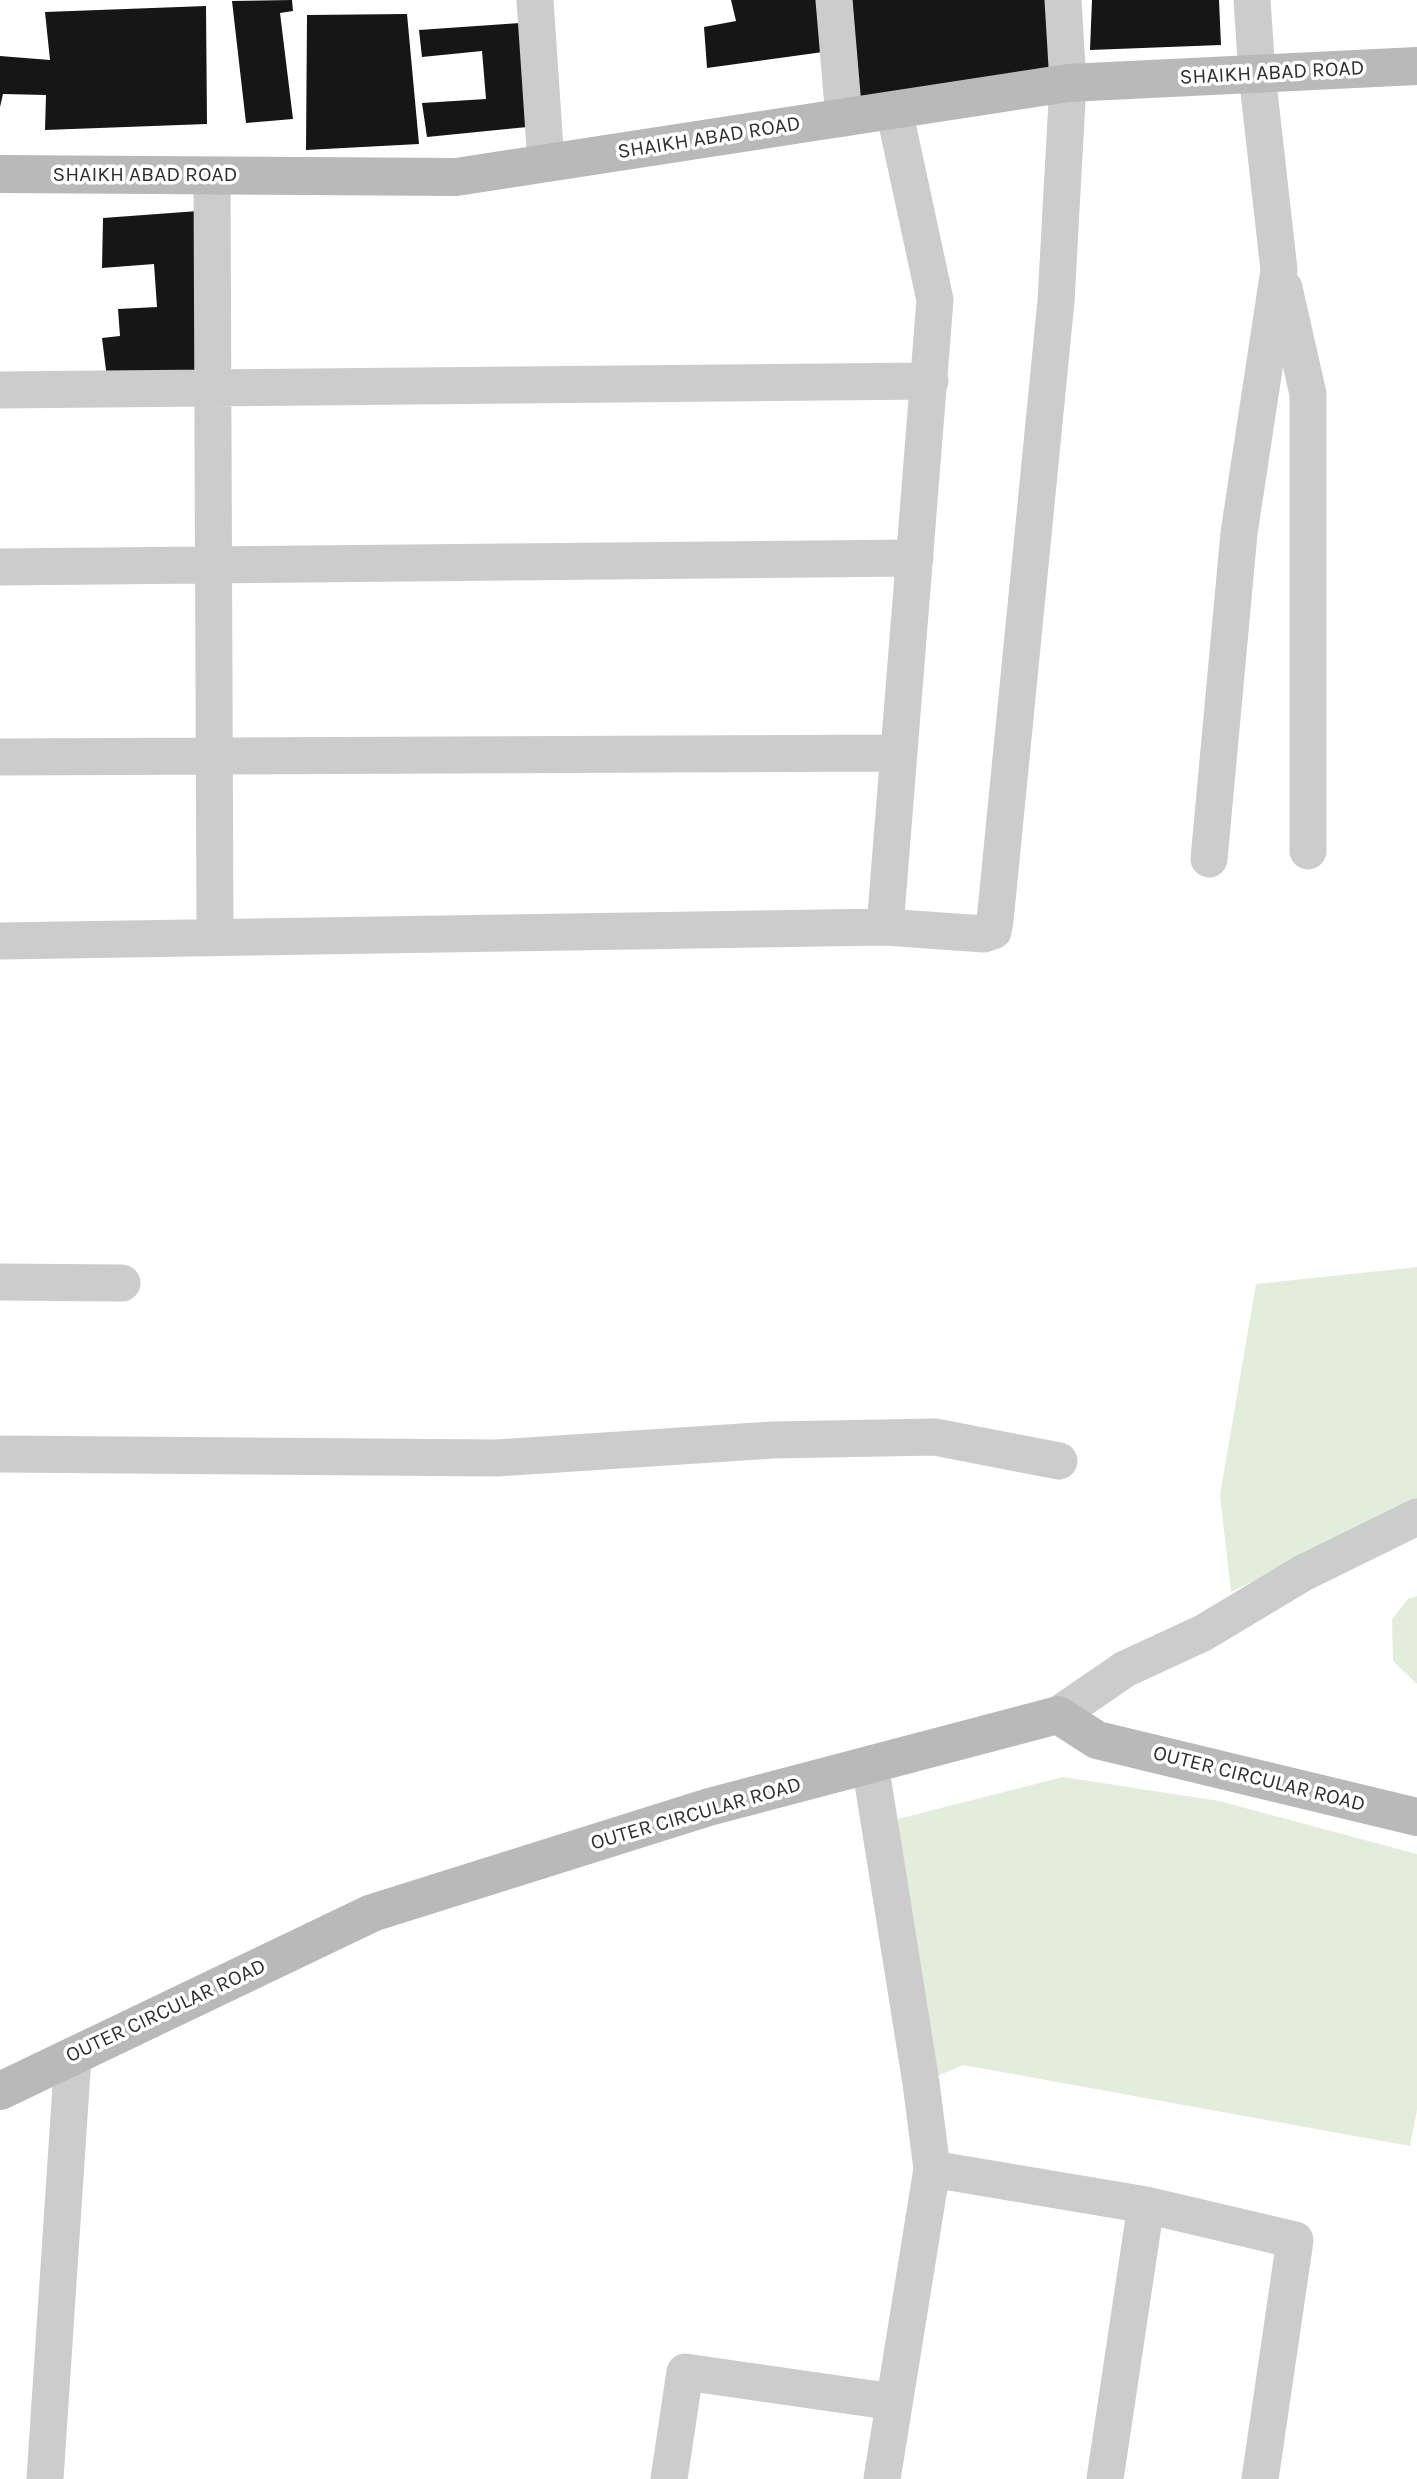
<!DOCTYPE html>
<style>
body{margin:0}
canvas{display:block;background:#fff}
</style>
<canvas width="1417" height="2479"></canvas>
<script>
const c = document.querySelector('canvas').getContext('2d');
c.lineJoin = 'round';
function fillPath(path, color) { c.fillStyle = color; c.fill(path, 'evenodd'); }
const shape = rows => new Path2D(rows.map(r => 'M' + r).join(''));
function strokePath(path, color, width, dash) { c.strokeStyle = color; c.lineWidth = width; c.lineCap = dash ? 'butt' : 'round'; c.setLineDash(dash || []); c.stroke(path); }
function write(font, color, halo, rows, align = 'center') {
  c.font = font + ' Karla,sans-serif'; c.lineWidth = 7; c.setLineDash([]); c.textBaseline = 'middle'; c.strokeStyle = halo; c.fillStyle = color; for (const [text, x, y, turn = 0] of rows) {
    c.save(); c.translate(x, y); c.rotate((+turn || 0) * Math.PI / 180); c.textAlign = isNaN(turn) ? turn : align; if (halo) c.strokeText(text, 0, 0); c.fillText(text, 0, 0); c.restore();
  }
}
fillPath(shape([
 [1417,1267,1417,1500,1231,1592,1220,1495,1256,1284],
 [1417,1596,1417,1684,1393,1661,1392,1619,1408,1599],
 [1063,1777,1219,1801,1417,1854,1417,2110,1410,2146,963,2065,921,2083,886,1822]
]), '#e3eddc');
fillPath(shape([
 [292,0,293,11,280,13,293,119,246,123,232,1],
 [731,0,818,0,823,52,707,68,704,27,736,21],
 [852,0,1049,0,1055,67,860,99],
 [1092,0,1219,0,1221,45,1090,50],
 [206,6,207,124,45,130,46,95,3,94,0,107,0,56,50,60,45,12],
 [407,14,419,144,306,150,307,15],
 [520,23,527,127,427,137,422,103,486,99,482,51,422,57,419,30],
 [198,211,205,380,107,378,102,338,120,336,118,309,157,307,154,264,102,268,103,218]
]), '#161616');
strokePath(shape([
 [535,0,546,163],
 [834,0,844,118],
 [212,176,215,938],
 [1284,288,1308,394,1308,851],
 [0,390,930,381],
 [0,567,915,558],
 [0,757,899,753],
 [1209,859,1239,533,1279,270,1257,74,1252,0],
 [885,927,935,300,894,110],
 [0,941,885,927,984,934,993,931,995,921,1056,301,1068,83,1063,0],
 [0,1282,122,1283],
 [0,1454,497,1458,773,1440,935,1437,1059,1461],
 [1058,1715,1125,1669,1203,1633,1303,1573,1417,1517],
 [870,1764,921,2083,932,2169,882,2479],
 [932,2169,1146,2205,1295,2240,1260,2479],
 [45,2479,73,2056],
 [669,2479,685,2372,894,2402],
 [1105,2479,1146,2205]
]), '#ccc', 37);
strokePath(shape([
 [0,174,456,177,1068,83,1417,66],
 [0,2091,372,1913,709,1807,1058,1715,1097,1740,1417,1817]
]), '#b9b9b9', 38);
write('21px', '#2f2f2f', '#fff', [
 ["SHAIKH ABAD ROAD",1272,73,-3],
 ["SHAIKH ABAD ROAD",709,138,-9],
 ["SHAIKH ABAD ROAD",145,175],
 ["OUTER CIRCULAR ROAD",1259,1779,14],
 ["OUTER CIRCULAR ROAD",696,1814,-16],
 ["OUTER CIRCULAR ROAD",166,2011,-25]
]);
</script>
